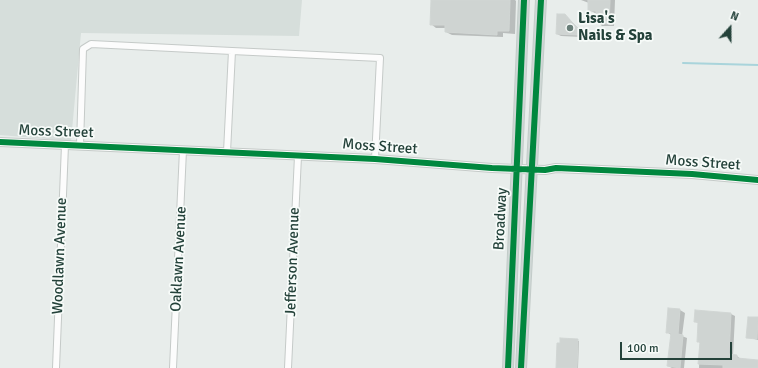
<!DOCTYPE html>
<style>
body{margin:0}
#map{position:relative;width:758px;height:368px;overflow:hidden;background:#e8edeb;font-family:Signika,sans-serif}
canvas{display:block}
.north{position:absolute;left:710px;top:8px;width:40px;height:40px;-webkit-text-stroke:3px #f7fbf9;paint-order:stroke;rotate:21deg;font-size:11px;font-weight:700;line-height:16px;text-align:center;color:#24423a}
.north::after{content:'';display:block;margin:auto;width:14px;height:18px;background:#24423a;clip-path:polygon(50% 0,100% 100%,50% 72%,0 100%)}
.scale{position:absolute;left:620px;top:342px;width:112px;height:18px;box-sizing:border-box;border:2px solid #24423a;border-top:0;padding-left:5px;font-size:12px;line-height:14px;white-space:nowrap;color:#24423a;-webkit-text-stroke:3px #f7fbf9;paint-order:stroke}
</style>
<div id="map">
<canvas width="758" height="368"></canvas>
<div class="north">N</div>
<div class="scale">100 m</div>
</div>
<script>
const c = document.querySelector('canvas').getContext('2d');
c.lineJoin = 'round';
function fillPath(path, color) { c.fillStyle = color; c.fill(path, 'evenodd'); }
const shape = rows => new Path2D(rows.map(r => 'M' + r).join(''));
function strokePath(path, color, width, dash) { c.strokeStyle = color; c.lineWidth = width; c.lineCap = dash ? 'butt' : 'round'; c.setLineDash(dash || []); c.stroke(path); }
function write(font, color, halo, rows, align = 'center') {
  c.font = font + ' Signika,sans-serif'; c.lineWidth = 3.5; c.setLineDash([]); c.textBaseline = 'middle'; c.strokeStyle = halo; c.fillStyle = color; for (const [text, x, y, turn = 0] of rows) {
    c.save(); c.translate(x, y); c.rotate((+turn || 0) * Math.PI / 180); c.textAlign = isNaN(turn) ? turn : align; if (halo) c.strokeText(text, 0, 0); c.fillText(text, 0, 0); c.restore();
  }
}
fillPath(shape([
 [0,0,302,0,299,36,81,33,71,141,0,135]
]), '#d6dedb');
fillPath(shape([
 [432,0,515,0,516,1,515,34,503,33,503,37,452,35,446,32,446,28,436,28,431,24],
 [581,0,615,0,614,26,602,26,597,22,597,14,589,10,589,3],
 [565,15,582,32,582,37,561,36,557,34],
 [669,309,680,310,685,313,682,336,687,338,684,368,686,368,672,368,668,366,671,335,667,332],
 [731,314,735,316,733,356,737,356,742,360,758,361,758,368,699,368,700,343,698,341,699,323,695,322],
 [749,318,758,318,758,340,747,337],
 [561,339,579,341,578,368,557,368]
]), '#0003');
strokePath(shape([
 [683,63,758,65]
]), '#a9d4db', 2);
const building = shape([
 [431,0,510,0,509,31,497,31,497,35,445,32,445,25,430,25,431,0],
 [588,0,610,0,609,24,596,23,596,11,588,11,588,0],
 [557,14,565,14,578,29,578,35,556,34,557,14],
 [668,308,680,309,678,334,683,335,680,368,667,366,671,333,666,333,668,308],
 [695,310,731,313,729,354,737,355,737,358,758,360,758,368,723,368,723,365,698,364,700,342,697,342,698,322,694,322,695,310],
 [748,317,758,317,757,339,746,338,748,317],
 [560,338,578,339,577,368,556,368,557,343,560,343,560,338]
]);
fillPath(building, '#cfd4d2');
strokePath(building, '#d1d6d4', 1);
const minor = shape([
 [80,145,83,49,91,44,232,51,380,58,375,159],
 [227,152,232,51],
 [56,368,65,145],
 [173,368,183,150],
 [288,368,298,156]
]);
const tertiary = shape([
 [0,142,375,159,492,168,545,170,556,168,692,174,758,180]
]);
const primary = shape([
 [508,368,524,0],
 [521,368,541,0]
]);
strokePath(minor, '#c5cac8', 8);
strokePath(tertiary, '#c5cac8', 10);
strokePath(primary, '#c3ccc9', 12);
strokePath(minor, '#fcfcfc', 6);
strokePath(tertiary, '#fcfcfc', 8);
strokePath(primary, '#cfd7d5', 10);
strokePath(shape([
 [0,142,375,159,492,168,545,170,556,168,692,174,758,180],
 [508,368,524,0],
 [521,368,541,0]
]), '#00873e', 6);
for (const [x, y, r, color] of [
 [570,28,4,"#697e78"]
]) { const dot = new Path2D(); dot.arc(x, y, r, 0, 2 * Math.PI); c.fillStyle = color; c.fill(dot); strokePath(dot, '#f7fbf9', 1.5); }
write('bold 15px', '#24423a', '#f7fbf9', [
 ["Lisa's",578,19],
 ["Nails & Spa",578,36]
], 'left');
write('15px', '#24423a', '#f7fbf9', [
 ["Moss Street",56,132,2],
 ["Moss Street",380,147,4],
 ["Moss Street",703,163,4],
 ["Broadway",501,219,-87],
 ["Woodlawn Avenue",60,256,-88],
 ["Oaklawn Avenue",179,259,-87],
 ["Jefferson Avenue",293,262,-88]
]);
</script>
